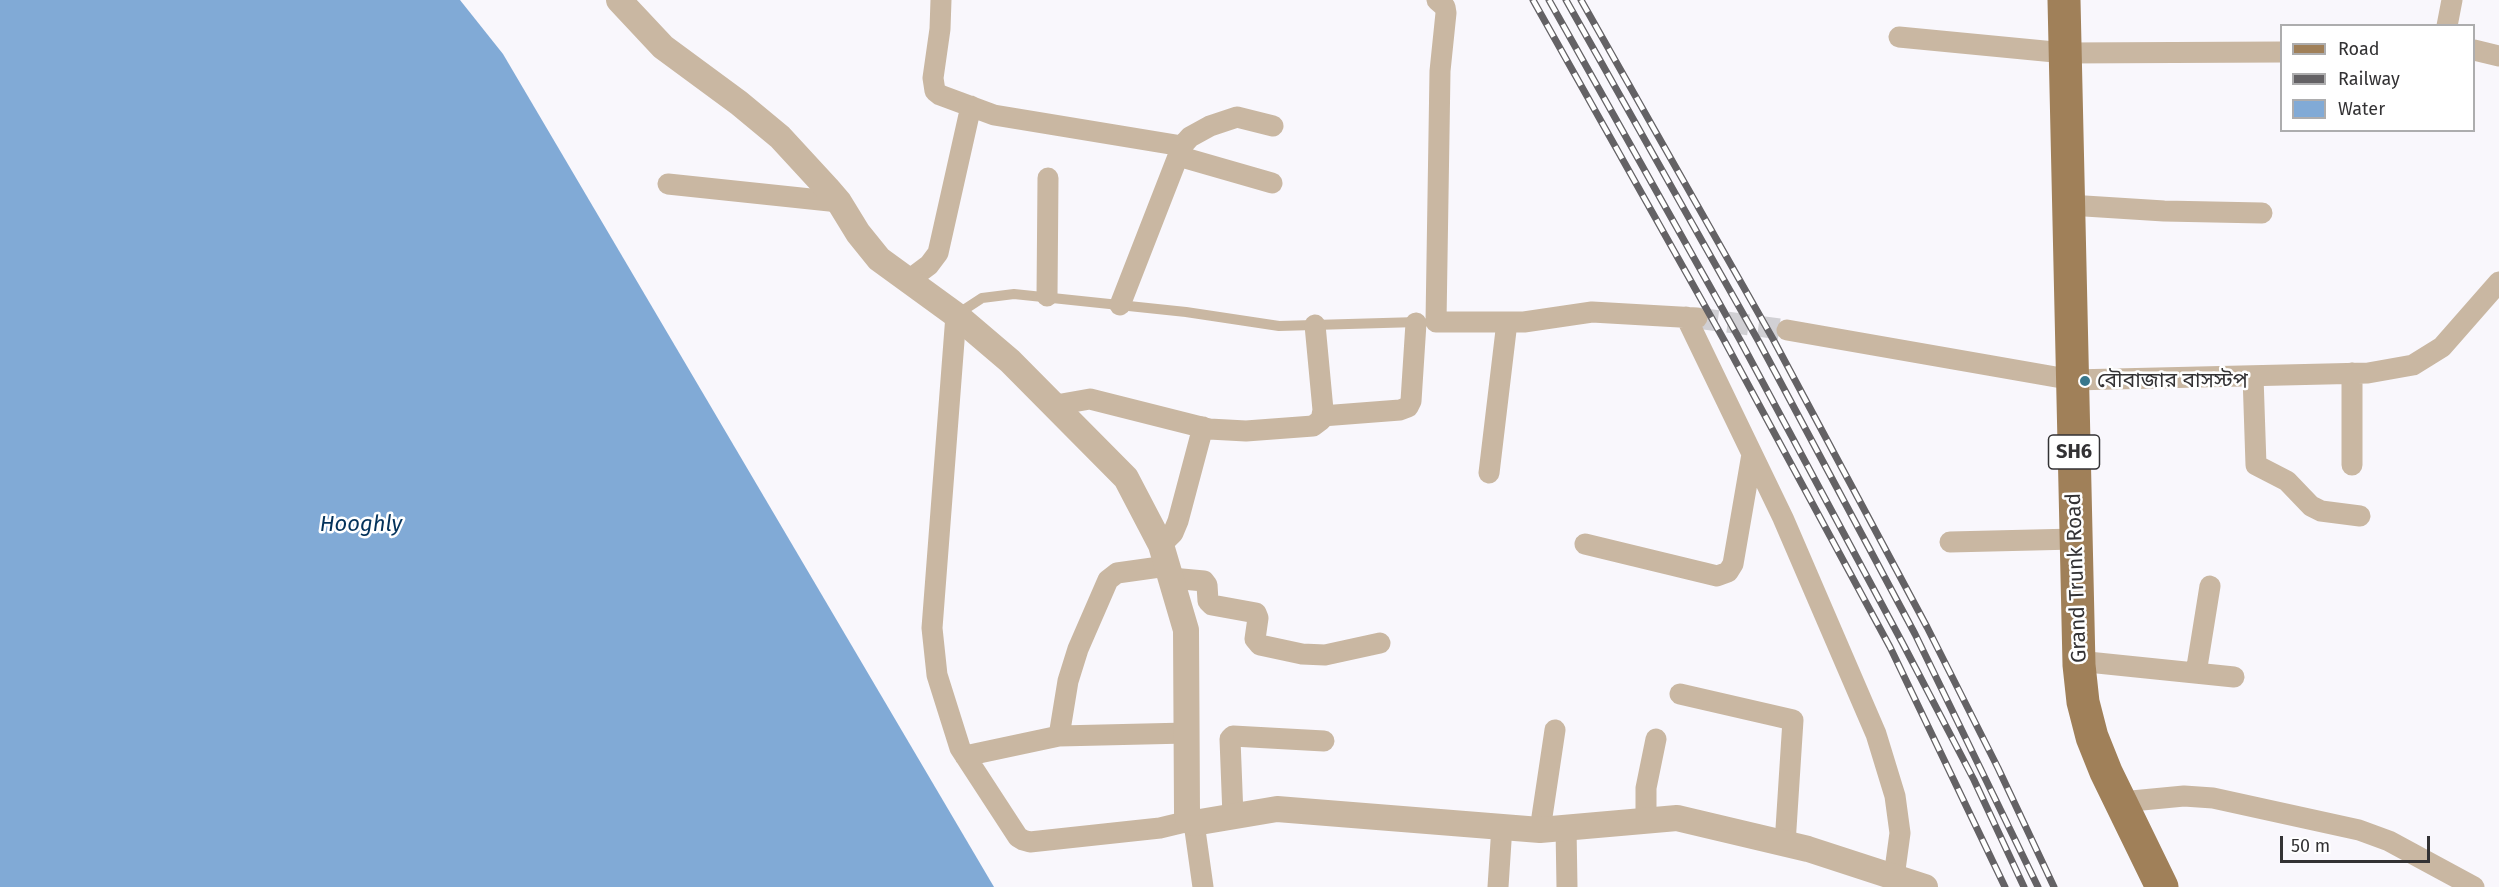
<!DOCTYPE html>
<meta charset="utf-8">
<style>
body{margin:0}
#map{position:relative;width:2499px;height:887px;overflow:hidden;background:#f9f7fc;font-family:"Fira Sans",sans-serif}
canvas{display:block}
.legend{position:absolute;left:2280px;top:24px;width:195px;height:108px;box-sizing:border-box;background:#fff;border:2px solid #adadae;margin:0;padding:8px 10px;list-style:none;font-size:18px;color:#333234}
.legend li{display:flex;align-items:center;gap:12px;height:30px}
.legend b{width:30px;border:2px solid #adadae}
.scale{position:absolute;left:2280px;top:836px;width:150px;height:27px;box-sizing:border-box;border:3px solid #333234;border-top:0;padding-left:8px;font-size:18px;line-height:21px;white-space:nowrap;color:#333234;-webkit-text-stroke:4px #fff;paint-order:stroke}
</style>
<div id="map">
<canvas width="2499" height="887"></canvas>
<ul class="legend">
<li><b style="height:8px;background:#a08059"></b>Road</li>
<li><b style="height:8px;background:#646265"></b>Railway</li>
<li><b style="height:16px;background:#81aad6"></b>Water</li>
</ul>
<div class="scale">50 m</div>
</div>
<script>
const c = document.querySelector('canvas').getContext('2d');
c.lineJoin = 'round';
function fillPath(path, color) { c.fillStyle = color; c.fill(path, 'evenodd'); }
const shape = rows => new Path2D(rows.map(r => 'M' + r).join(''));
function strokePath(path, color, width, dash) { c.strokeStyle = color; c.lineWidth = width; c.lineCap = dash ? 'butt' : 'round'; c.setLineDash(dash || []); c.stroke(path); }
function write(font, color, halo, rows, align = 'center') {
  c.font = font + ' "Fira Sans","Noto Sans Bengali",sans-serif'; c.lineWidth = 5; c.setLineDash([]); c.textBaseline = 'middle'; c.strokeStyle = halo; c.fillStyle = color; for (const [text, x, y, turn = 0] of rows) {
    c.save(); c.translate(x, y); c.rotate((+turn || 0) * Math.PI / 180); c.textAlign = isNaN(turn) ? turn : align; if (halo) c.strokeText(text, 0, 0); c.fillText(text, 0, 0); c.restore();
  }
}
fillPath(shape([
 [0,0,460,0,503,54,994,887,0,887]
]), '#81aad6');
strokePath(shape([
 [1697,318,1787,330]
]), '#d1d0d4', 21, [21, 10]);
strokePath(shape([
 [956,315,982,298,1014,294,1186,312,1279,326,1418,322]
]), '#c9b7a2', 10);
strokePath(shape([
 [941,0,940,29,933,78,935,91,940,95,994,115,1182,146],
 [1437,0,1445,7,1446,13,1440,71,1436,322,1524,322,1592,312,1697,318],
 [2447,26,2452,0],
 [1899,37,2065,53,2282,52],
 [2474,50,2499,56],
 [1178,156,1272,183],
 [668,184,839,202],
 [2069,205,2164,211,2262,213],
 [909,280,929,265,938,253,971,106],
 [1047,296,1048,178],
 [1120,305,1182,146,1190,137,1210,126,1237,117,1273,126],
 [956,315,932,628,937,675,960,748,1018,837,1023,840,1030,842,1160,828,1189,821],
 [1686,317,1783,518,1876,734,1895,796,1900,833,1894,877],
 [1787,330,2073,380,2368,373,2413,365,2442,347,2499,282],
 [2352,373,2352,465],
 [2253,376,2256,465,2287,481,2311,506,2321,511,2360,516],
 [1056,405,1090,399,1209,429,1246,431,1313,426,1321,420,1323,410,1315,325],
 [1322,416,1400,410,1408,407,1411,401,1416,323],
 [1489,473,1507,322],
 [1950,542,2075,539],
 [1585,544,1717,576,1728,572,1733,564,1752,454],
 [1161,545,1173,533,1178,521,1203,427],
 [1171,578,1204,581,1207,585,1208,601,1212,605,1256,613,1258,618,1255,639,1260,645,1302,654,1325,655,1380,643],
 [2078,661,2234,677],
 [2196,673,2210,586],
 [1680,694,1793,720,1785,844],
 [1059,736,1068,681,1078,649,1108,580,1117,573,1167,566],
 [965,756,1059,736,1187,733],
 [2121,802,2184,796,2213,798,2359,830,2389,841,2474,887],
 [1233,816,1230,739,1233,736,1324,741],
 [1646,821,1646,788,1656,739],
 [1194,823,1203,887],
 [1566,827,1567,887],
 [1540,830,1555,730],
 [1498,887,1502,826]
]), '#c9b7a2', 21);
strokePath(shape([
 [619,0,663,47,739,103,780,137,827,188,839,202,858,233,879,259,956,315,1010,361,1126,478,1161,545,1186,630,1187,813,1189,821,1194,823,1277,809,1540,830,1677,818,1808,849,1925,887]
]), '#c9b7a2', 26);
strokePath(shape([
 [2064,0,2079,665,2083,702,2092,737,2106,772,2162,887]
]), '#a08059', 33);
const rail = shape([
 [1533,0,1724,340,1890,647,2005,887],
 [1549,0,1740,340,1902,642,1974,780,2024,887],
 [1566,0,1759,342,1915,634,2038,887],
 [1581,0,1773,339,1927,627,1998,768,2054,887]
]);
strokePath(rail, '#646265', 7);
strokePath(rail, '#fff', 4.5, [14]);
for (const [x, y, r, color] of [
 [2085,381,6,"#38778c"]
]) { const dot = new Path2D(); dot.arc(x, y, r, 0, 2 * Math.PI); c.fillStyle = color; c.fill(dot); strokePath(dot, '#fff', 2); }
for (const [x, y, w] of [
 [2074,452,51]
]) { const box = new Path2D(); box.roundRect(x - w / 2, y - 17, w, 34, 4.5); c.fillStyle = '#fff'; c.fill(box); strokePath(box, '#333234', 1.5); }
write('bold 20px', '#333234', null, [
 ["SH6",2074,452]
]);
write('21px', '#333234', '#fff', [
 ["বৌবাজার বাসস্টপ",2097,381]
], 'left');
write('21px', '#333234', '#fff', [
 ["Grand Trunk Road",2077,578,-92]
]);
write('italic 22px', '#03325b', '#fff', [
 ["Hooghly",361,525]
]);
</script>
